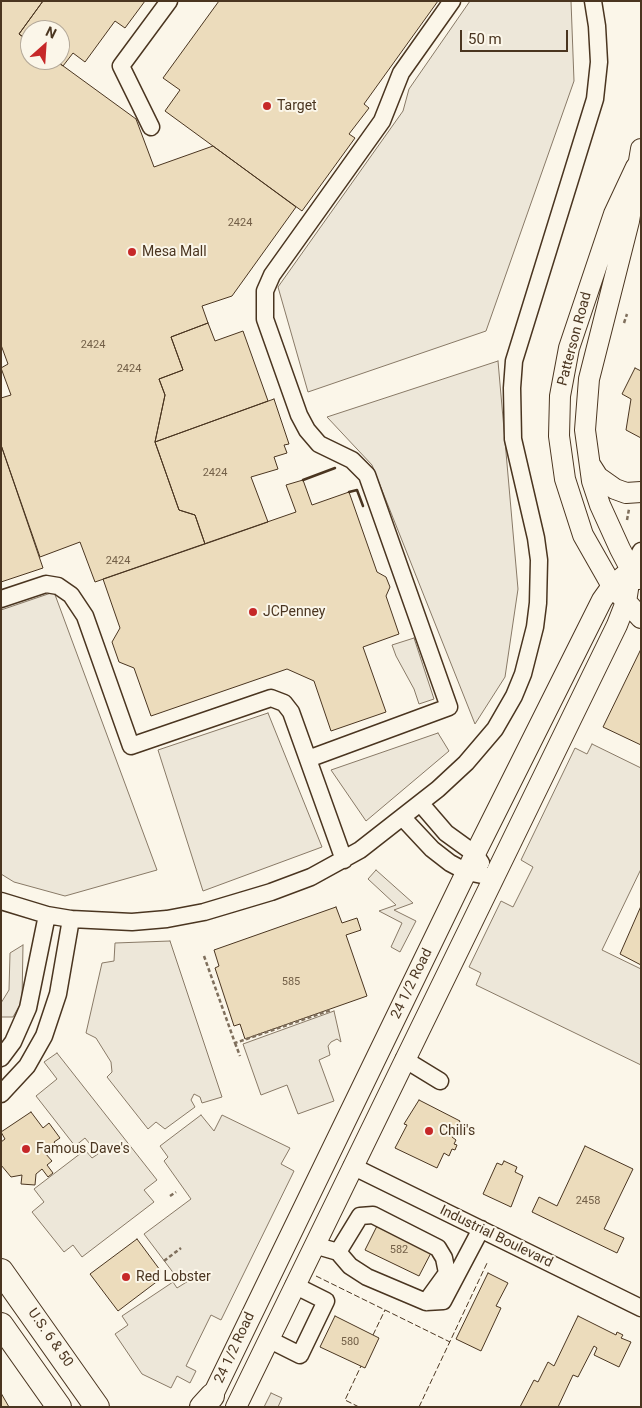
<!DOCTYPE html>
<style>
body{margin:0}
#map{position:relative;width:642px;height:1408px;overflow:hidden;background:#fbf6e9;font-family:Roboto,sans-serif}
canvas{display:block}
.frame{position:absolute;inset:0;border:2px solid #4a3520;pointer-events:none}
.north{position:absolute;left:20px;top:20px;width:50px;height:50px;box-sizing:border-box;background:#fbf6e9;border:1px solid #b4a999;border-radius:50%;rotate:26deg;font-size:14px;font-weight:700;line-height:20px;text-align:center;color:#4a3520}
.north::after{content:'';display:block;margin:auto;width:18px;height:22px;background:#c62828;clip-path:polygon(50% 0,100% 100%,50% 72%,0 100%)}
.scale{position:absolute;left:460px;top:30px;width:108px;height:22px;box-sizing:border-box;border:2px solid #4a3520;border-top:0;padding-left:6px;font-size:15px;line-height:18px;white-space:nowrap;color:#4a3520;-webkit-text-stroke:4px #fbf6e9;paint-order:stroke}
</style>
<div id="map">
<canvas width="642" height="1408"></canvas>
<div class="frame"></div>
<div class="north">N</div>
<div class="scale">50 m</div>
</div>
<script>
const c = document.querySelector('canvas').getContext('2d');
c.lineJoin = 'round';
function fillPath(path, color) { c.fillStyle = color; c.fill(path, 'evenodd'); }
const shape = rows => new Path2D(rows.map(r => 'M' + r).join(''));
function strokePath(path, color, width, dash) { c.strokeStyle = color; c.lineWidth = width; c.lineCap = dash ? 'butt' : 'round'; c.setLineDash(dash || []); c.stroke(path); }
function write(font, color, halo, rows, align = 'center') {
  c.font = font + ' Roboto,sans-serif'; c.lineWidth = 4; c.setLineDash([]); c.textBaseline = 'middle'; c.strokeStyle = halo; c.fillStyle = color; for (const [text, x, y, turn = 0] of rows) {
    c.save(); c.translate(x, y); c.rotate((+turn || 0) * Math.PI / 180); c.textAlign = isNaN(turn) ? turn : align; if (halo) c.strokeText(text, 0, 0); c.fillText(text, 0, 0); c.restore();
  }
}
const parking = shape([
 [470,1,571,1,574,81,486,331,308,392,278,287,403,111,409,89,470,1],
 [498,361,518,589,505,677,475,724,372,465,327,417,498,361],
 [54,592,157,870,65,896,14,882,1,874,1,610,54,592],
 [414,638,434,699,419,704,414,689,396,656,392,645,414,638],
 [268,713,322,847,203,891,158,750,268,713],
 [438,733,449,751,366,821,331,770,438,733],
 [592,744,641,768,641,869,602,950,641,969,641,1065,476,985,481,973,469,967,501,901,513,907,533,867,521,860,575,748,587,754,592,744],
 [376,870,413,903,394,910,416,921,400,952,391,947,402,923,379,911,396,905,368,879,376,870],
 [170,941,222,1097,202,1103,200,1097,194,1094,191,1100,195,1107,165,1129,156,1122,148,1129,107,1077,112,1072,111,1062,96,1038,86,1033,102,963,114,961,115,943,170,941],
 [23,945,22,1001,13,1017,1,1017,1,1003,9,990,10,953,23,945],
 [334,1011,341,1042,337,1039,331,1042,328,1046,330,1055,319,1060,334,1101,298,1114,287,1085,261,1095,243,1044,334,1011],
 [57,1053,157,1180,144,1190,154,1202,82,1257,73,1245,64,1252,32,1212,44,1202,34,1189,85,1150,92,1158,98,1154,85,1138,75,1146,36,1096,57,1079,44,1062,57,1053],
 [201,1115,214,1131,222,1115,290,1148,281,1164,294,1171,221,1320,211,1315,186,1366,196,1371,190,1383,177,1376,171,1388,142,1374,115,1334,128,1325,122,1316,173,1282,177,1288,193,1278,188,1272,178,1279,144,1234,191,1199,164,1161,168,1157,160,1146,201,1115],
 [271,1393,282,1398,278,1407,264,1407,271,1393]
]);
fillPath(parking, '#ede7d9');
strokePath(parking, '#887966', 1);
const building = shape([
 [1,1,43,1,19,34,30,42,30,60,55,60,136,119,154,167,213,146,296,207,232,296,202,306,208,323,171,337,183,370,159,379,165,395,155,442,179,510,195,515,205,544,95,582,80,542,40,557,1,445,1,398,11,395,1,368,8,364,1,345,1,1],
 [43,1,145,1,125,28,115,21,85,62,73,53,63,66,55,60,60,60,60,30,30,30,30,42,19,34,43,1],
 [219,1,438,1,364,104,369,108,349,134,355,138,302,211,165,111,180,90,163,78,219,1],
 [208,323,215,341,243,331,268,401,155,442,165,395,159,379,183,370,171,337,208,323],
 [635,368,641,371,641,438,626,430,631,399,622,394,635,368],
 [274,399,289,444,284,445,287,453,274,457,278,469,251,477,268,522,205,544,195,515,179,510,155,442,274,399],
 [1,445,43,568,1,582,1,445],
 [303,480,312,505,349,492,377,572,386,577,390,587,386,596,399,634,363,647,386,712,331,731,314,681,287,669,151,716,134,668,119,662,112,642,120,628,103,579,296,512,286,485,303,480],
 [640,651,641,651,641,745,603,727,640,651],
 [641,906,641,965,620,954,641,906],
 [336,907,342,923,357,918,361,930,346,935,367,996,245,1039,240,1024,234,1026,215,968,219,966,214,950,336,907],
 [419,1100,460,1121,452,1137,456,1140,454,1144,457,1145,455,1150,452,1149,449,1156,444,1153,437,1168,395,1148,407,1125,404,1124,419,1100],
 [31,1112,43,1128,49,1123,60,1138,54,1142,56,1145,45,1153,52,1161,47,1165,53,1173,48,1177,42,1169,36,1174,35,1185,21,1184,22,1175,11,1177,1,1165,1,1142,5,1139,1,1132,31,1112],
 [585,1146,633,1169,604,1229,624,1238,617,1253,532,1212,539,1197,557,1206,585,1146],
 [504,1161,517,1167,515,1172,523,1176,511,1207,483,1194,497,1163,502,1165,504,1161],
 [378,1224,432,1251,419,1276,365,1250,378,1224],
 [137,1239,160,1270,159,1280,118,1311,90,1274,137,1239],
 [488,1273,508,1283,496,1306,501,1308,481,1351,456,1339,488,1273],
 [335,1316,379,1338,365,1368,320,1347,335,1316],
 [578,1316,616,1335,617,1332,623,1335,621,1338,631,1342,619,1367,594,1355,597,1348,594,1346,578,1377,573,1375,558,1407,520,1407,534,1380,538,1382,548,1362,554,1366,578,1316],
 [1,1393,9,1407,1,1407,1,1393]
]);
fillPath(building, '#ecdcbc');
strokePath(building, '#4a3520', 1);
const minor = shape([
 [151,127,121,66,169,1],
 [631,570,641,551],
 [1,599,46,584,58,586,71,595,85,616,131,746,271,698,284,703,291,712,344,860],
 [308,759,449,707,367,475,352,460,319,444,307,430,299,415,265,319,265,291,272,275,382,121,401,73,452,1],
 [421,804,446,833,475,854,481,863],
 [403,818,432,849,450,863,467,872,492,877],
 [1,901,47,915,71,919,132,922,167,919,204,912,271,892,311,877,360,850,438,789,466,763,495,729,514,696,523,674,535,627,538,603,539,560,536,538,513,439,512,388,514,361,595,99,599,62,597,26,593,1],
 [1,1058,13,1042,28,1008,47,915],
 [404,1059,440,1081],
 [1,1094,27,1066,44,1036,58,994,71,919],
 [352,1166,641,1308],
 [314,1245,338,1252,350,1266,367,1277,426,1302,447,1273,444,1258,438,1248,373,1215,360,1216,338,1252],
 [426,1302,443,1301,481,1229],
 [268,1339,300,1355,326,1301,294,1285]
]);
const major = shape([
 [636,167,614,214,569,348,560,396,559,436,565,479,583,535,612,586,641,618],
 [591,466,598,477,615,489,626,493,641,492],
 [639,579,631,570,620,549,600,505,592,481,585,430,589,379,629,221,641,149],
 [207,1407,475,854,602,600,612,586,631,570],
 [236,1407,617,625,626,602,631,570]
]);
const highway = shape([
 [1,1271,97,1407],
 [1,1325,59,1407],
 [202,1407,212,1396]
]);
strokePath(minor, '#4a3520', 19);
strokePath(major, '#4a3520', 22);
strokePath(highway, '#4a3520', 26);
strokePath(shape([
 [624,323,627,314],
 [627,520,629,509],
 [204,956,235,1043,331,1010],
 [235,1043,240,1056],
 [170,1196,176,1192],
 [164,1261,181,1248]
]), '#7f6f5c', 2.5, [4, 2.5]);
strokePath(minor, '#fbf6e9', 16);
strokePath(major, '#fbf6e9', 20);
strokePath(highway, '#fbf6e9', 24);
strokePath(shape([
 [316,1276,450,1342],
 [373,1335,385,1310],
 [359,1407,345,1400,361,1366],
 [419,1407,488,1261]
]), '#4a3520', 1, [6, 2.5]);
strokePath(shape([
 [303,480,335,468],
 [349,492,357,490,363,506]
]), '#4a3520', 2.5);
for (const [x, y, r, color] of [
 [267,106,5,"#c62828"],
 [132,252,5,"#c62828"],
 [253,612,5,"#c62828"],
 [429,1131,5,"#c62828"],
 [26,1149,5,"#c62828"],
 [126,1277,5,"#c62828"]
]) { const dot = new Path2D(); dot.arc(x, y, r, 0, 2 * Math.PI); c.fillStyle = color; c.fill(dot); strokePath(dot, '#fbf6e9', 2); }
write('11px', '#725f47', null, [
 ["2424",240,223],
 ["2424",93,345],
 ["2424",129,369],
 ["2424",215,473],
 ["2424",118,561],
 ["585",291,982],
 ["2458",588,1201],
 ["582",399,1250],
 ["580",350,1342]
]);
write('14px', '#4a3520', '#fbf6e9', [
 ["Target",277,106],
 ["Mesa Mall",142,252],
 ["JCPenney",263,612],
 ["Chili's",439,1131],
 ["Famous Dave's",36,1149],
 ["Red Lobster",136,1277]
], 'left');
write('14px', '#4a3520', '#fbf6e9', [
 ["Patterson Road",575,339,-75],
 ["24 1/2 Road",412,984,-64],
 ["Industrial Boulevard",496,1237,26],
 ["U.S. 6 & 50",50,1338,55],
 ["24 1/2 Road",235,1348,-65]
]);
</script>
